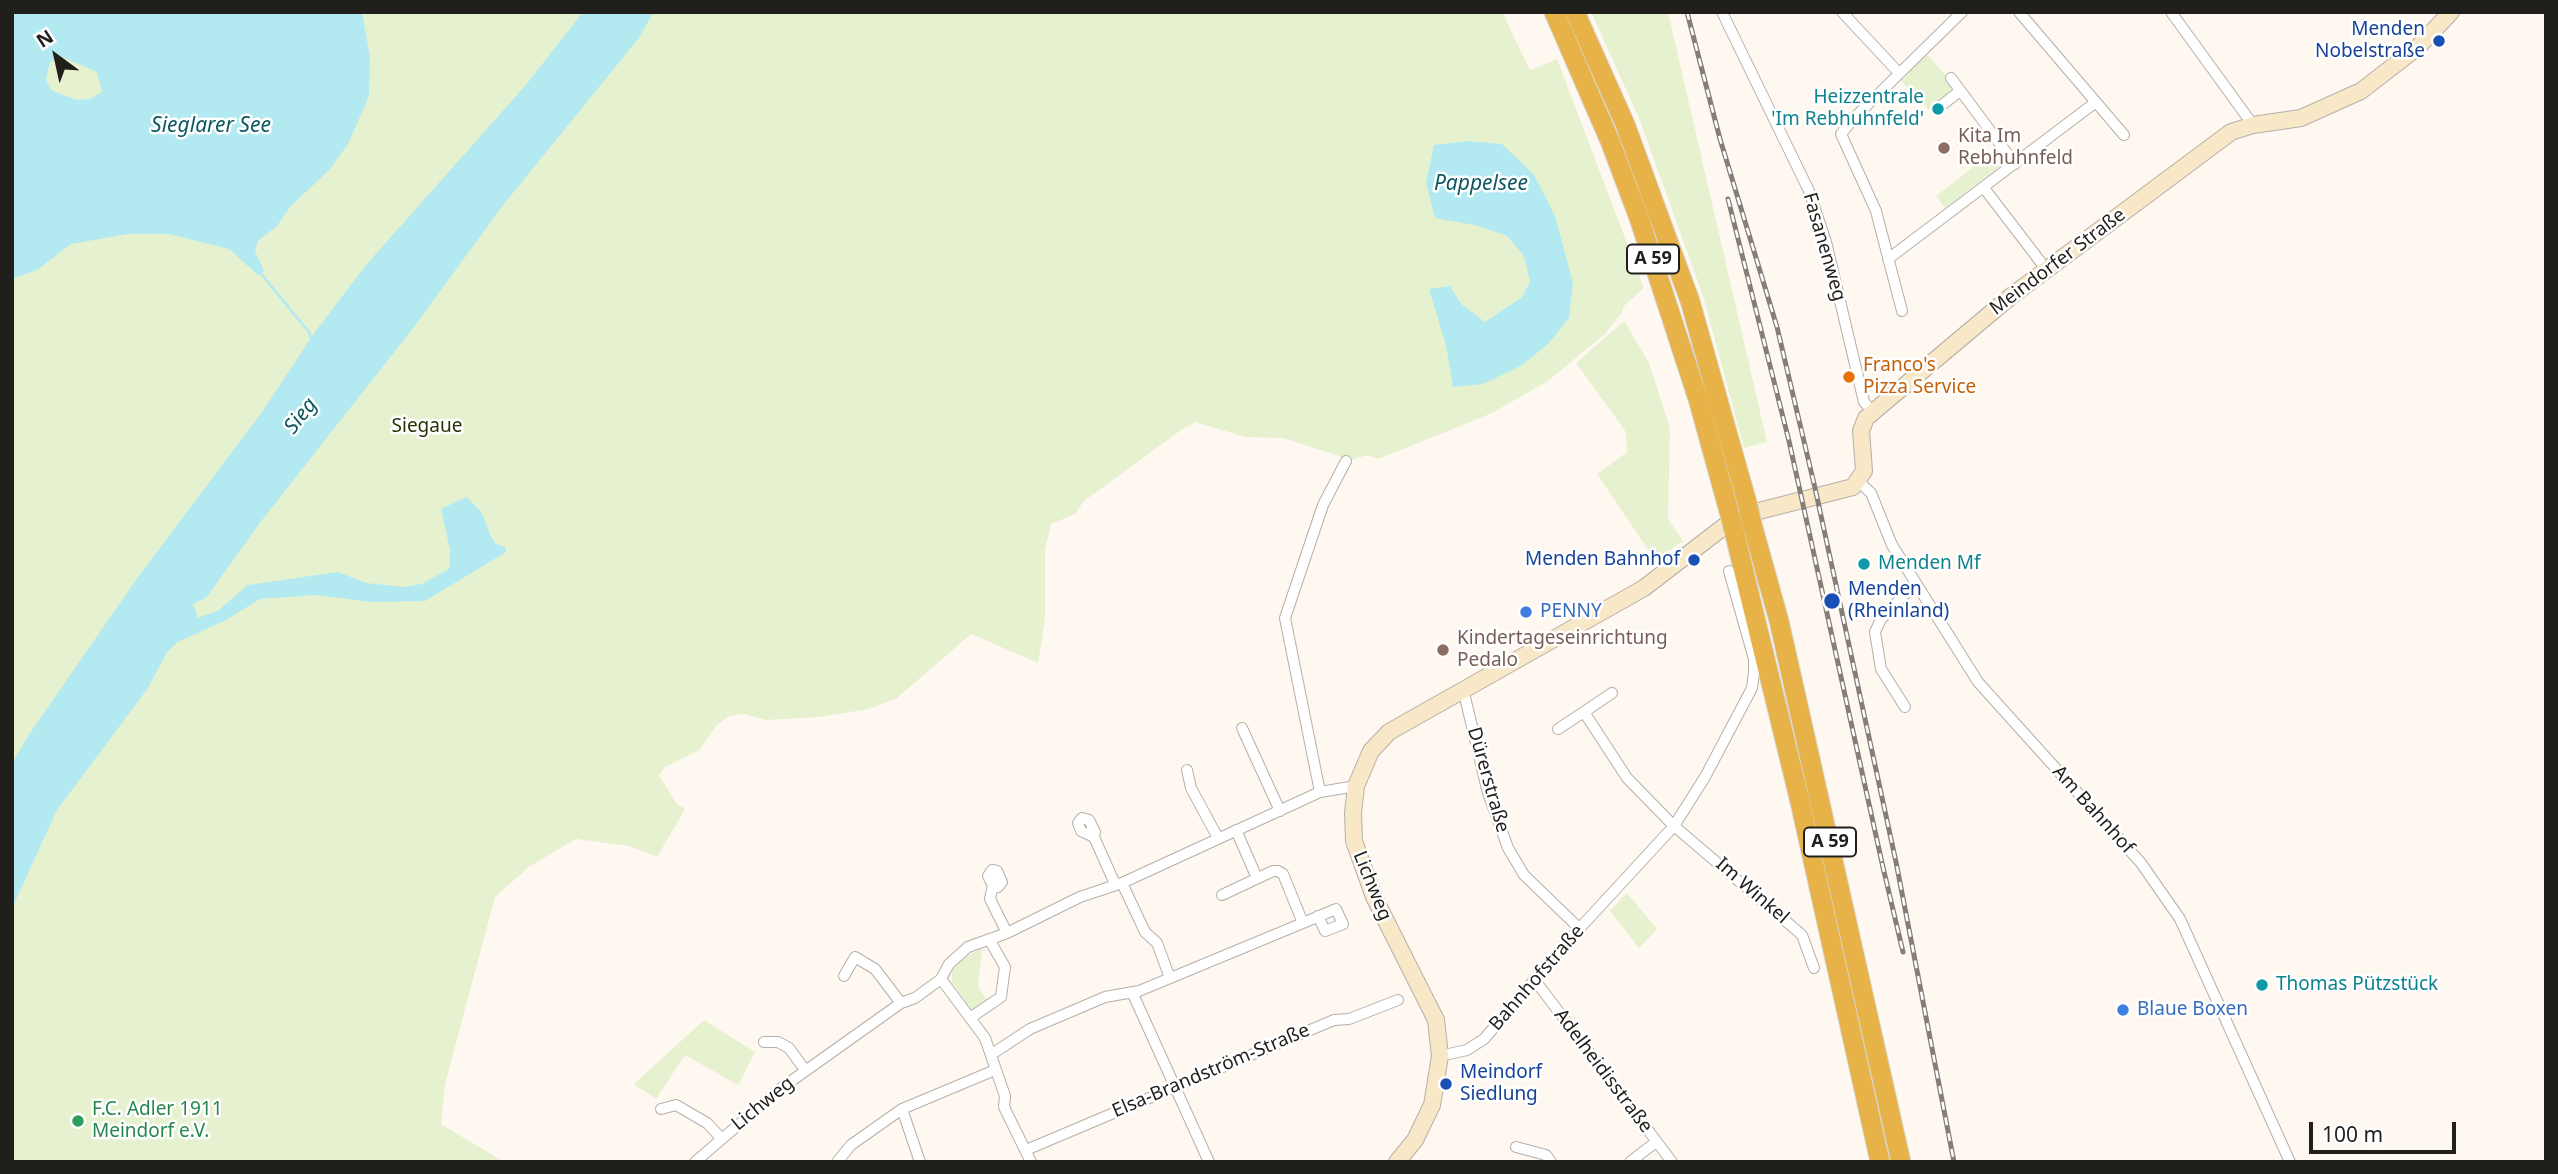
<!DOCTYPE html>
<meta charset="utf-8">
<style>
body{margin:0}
#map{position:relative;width:2558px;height:1174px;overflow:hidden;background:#fff8f1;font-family:"Noto Sans",sans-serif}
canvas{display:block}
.frame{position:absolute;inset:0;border:14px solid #211f1c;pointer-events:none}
.north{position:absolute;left:21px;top:21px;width:70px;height:70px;-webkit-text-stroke:5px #fff;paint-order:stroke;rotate:327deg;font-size:19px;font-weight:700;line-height:28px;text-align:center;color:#211f1c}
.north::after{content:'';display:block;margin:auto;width:24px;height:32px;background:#211f1c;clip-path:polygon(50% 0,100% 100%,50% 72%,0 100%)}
.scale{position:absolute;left:2309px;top:1122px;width:147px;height:32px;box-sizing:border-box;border:4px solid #211f1c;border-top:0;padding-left:9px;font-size:21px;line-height:24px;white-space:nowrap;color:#211f1c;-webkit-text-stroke:5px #fff;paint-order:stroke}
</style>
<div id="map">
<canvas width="2558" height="1174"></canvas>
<div class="frame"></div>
<div class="north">N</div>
<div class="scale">100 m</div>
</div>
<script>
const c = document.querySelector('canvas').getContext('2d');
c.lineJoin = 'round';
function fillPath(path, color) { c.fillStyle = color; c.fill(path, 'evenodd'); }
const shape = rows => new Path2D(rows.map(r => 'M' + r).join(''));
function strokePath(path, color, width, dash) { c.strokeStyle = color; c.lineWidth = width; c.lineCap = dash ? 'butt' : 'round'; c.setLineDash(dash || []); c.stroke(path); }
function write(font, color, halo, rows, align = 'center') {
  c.font = font + ' "Noto Sans",sans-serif'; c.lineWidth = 5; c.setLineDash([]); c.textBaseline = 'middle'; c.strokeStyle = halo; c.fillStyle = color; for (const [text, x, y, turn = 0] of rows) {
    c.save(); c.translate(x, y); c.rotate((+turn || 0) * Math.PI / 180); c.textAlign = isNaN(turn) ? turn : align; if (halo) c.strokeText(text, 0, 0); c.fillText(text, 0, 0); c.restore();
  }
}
fillPath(shape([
 [12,12,1502,12,1530,70,1557,59,1644,288,1623,307,1623,311,1605,334,1548,381,1492,413,1378,459,1368,455,1351,460,1283,438,1245,437,1196,422,1184,428,1084,501,1075,514,1051,524,1045,550,1045,620,1038,663,971,634,897,698,869,709,819,717,766,720,744,714,729,716,716,726,699,750,665,767,659,775,676,803,685,809,657,857,629,846,576,839,530,866,495,897,445,1084,441,1124,504,1162,12,1162],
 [1591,12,1668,12,1767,442,1744,448,1703,296,1639,118],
 [1925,52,1947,77,1952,89,1929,110,1898,78,1904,79],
 [1998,148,2007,161,1945,208,1936,196],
 [1624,321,1649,363,1670,428,1668,519,1683,541,1655,560,1597,474,1627,452,1626,432,1576,363],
 [1627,893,1657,929,1639,948,1610,911],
 [982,948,978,987,988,1001,973,1012,952,982,952,971,961,960],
 [704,1020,755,1052,738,1085,685,1055,656,1099,634,1084]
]), '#e6f1cf');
fillPath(shape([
 [12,12,362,12,370,58,369,96,348,144,330,169,290,207,277,226,258,241,255,251,264,271,262,275,258,275,229,249,169,234,128,234,71,244,37,270,12,279],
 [62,57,97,72,102,92,90,99,76,100,51,90,46,80,50,62],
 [583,12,654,12,638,39,504,204,410,332,262,520,206,598,193,604,198,618,219,610,248,585,338,572,366,583,403,587,422,584,450,568,450,550,441,509,466,497,481,511,490,534,495,543,506,548,506,552,425,601,371,602,316,595,260,599,226,620,178,642,167,652,148,688,57,810,12,908,12,764,28,736,138,577,262,412,315,332,366,265,525,86],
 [1467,141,1502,144,1534,175,1555,216,1573,283,1569,318,1548,344,1522,365,1483,384,1453,387,1446,345,1429,289,1450,286,1461,304,1485,322,1522,297,1530,282,1524,256,1507,236,1479,226,1435,218,1426,183,1434,145]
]), '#b3e9f1');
strokePath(shape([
 [262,275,309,332,312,341]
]), '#b3e9f1', 2.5);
const street = shape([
 [1722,12,1809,191,1826,242,1864,402,1872,411],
 [1842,12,1899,73],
 [2019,12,2124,135],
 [2171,12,2253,125],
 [1951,78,2015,164],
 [1942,105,1960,91],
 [1984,188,2046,269],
 [1888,259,2096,102],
 [1902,311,1876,211,1841,134,1854,118,1962,12],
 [1859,482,1871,493,1892,545,1978,682,2141,863,2180,919,2290,1162],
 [1463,689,1488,793,1508,848,1524,875,1579,928],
 [1905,707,1881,669,1875,632,1881,619,1915,584],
 [1584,712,1612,693],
 [1242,728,1280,811],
 [1558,729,1584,712,1627,778,1674,826,1802,935,1814,968],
 [1187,770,1191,788,1218,838],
 [1320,792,1285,618,1323,505,1346,461],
 [1236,830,1257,878],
 [1094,837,1081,831,1078,823,1082,818,1089,820,1095,832,1094,837,1115,884],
 [1122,883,1145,932,1157,943,1170,978],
 [993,885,988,876,992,870,997,871,1002,882,998,887,993,885,990,899,1007,933],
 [1303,923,1336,909,1343,924,1325,931,1318,916],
 [844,976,855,957,875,969,901,1003],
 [941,979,985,1038,1005,1096,1004,1107,1031,1162],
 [1534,979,1672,1162],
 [1132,992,1209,1162],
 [970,1018,1001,997,1005,967,989,939],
 [764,1042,778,1042,789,1048,805,1070],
 [992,1054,1030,1029,1105,997,1139,991,1303,923,1283,874,1278,871,1273,871,1222,895],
 [1440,1056,1467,1050,1484,1039,1567,942,1674,826,1705,777,1752,688,1754,672,1754,659,1729,571],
 [661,1109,676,1105,707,1123,721,1138],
 [1516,1147,1546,1155,1551,1162],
 [1026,1150,1334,1020,1349,1019,1398,1000],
 [695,1162,780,1089,901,1003,915,998,941,979,949,964,968,947,1007,933,1080,897,1122,883,1320,792,1356,786],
 [837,1162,851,1145,902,1109],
 [920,1162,902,1109,995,1070],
 [1630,1162,1656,1142]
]);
const secondary = shape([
 [1397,1162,1415,1140,1432,1105,1440,1056,1436,1020,1374,897,1354,841,1353,813,1356,786,1371,751,1389,732,1644,588,1726,525,1759,511,1853,487,1864,471,1861,431,1866,418,2010,297,2231,132,2253,125,2301,118,2361,91,2418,47,2451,12]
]);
const highway = shape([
 [1554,12,1610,141,1639,218,1698,399,1730,515],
 [1575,12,1625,124,1690,301,1748,506],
 [1752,524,1779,621,1901,1162],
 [1734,531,1800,802,1880,1162]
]);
strokePath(street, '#b5afa9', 12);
strokePath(secondary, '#b5afa9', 18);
strokePath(highway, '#d7d7d6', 21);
strokePath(street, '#fff', 10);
strokePath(secondary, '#f8e8c8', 16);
strokePath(highway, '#e7b348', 19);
const rail = shape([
 [1687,12,1720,139,1777,327,1815,488,1896,862,1954,1162],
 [1728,199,1789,441,1884,872],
 [1882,863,1903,952]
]);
strokePath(rail, '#837e7a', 5);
strokePath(rail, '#fff', 2.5, [8]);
const highwayBridge = shape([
 [1748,506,1752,524],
 [1730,515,1734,531]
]);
strokePath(highwayBridge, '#d7d7d6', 21, []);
strokePath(highwayBridge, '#e7b348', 19);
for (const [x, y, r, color] of [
 [2439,41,7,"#1a4fb4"],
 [1938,109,7,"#0f9aa8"],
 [1944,148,7,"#8d6e63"],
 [1849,377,7,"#e8710a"],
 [1694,560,7,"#1a4fb4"],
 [1864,564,7,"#0f9aa8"],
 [1832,601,9,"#1a4fb4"],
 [1526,612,7,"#3f7fe0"],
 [1443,650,7,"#8d6e63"],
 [2262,985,7,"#0f9aa8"],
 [2123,1010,7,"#3f7fe0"],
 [1446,1084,7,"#1a4fb4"],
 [78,1121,7,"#2e9e5b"]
]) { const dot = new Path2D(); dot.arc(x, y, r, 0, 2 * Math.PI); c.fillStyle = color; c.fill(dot); strokePath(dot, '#fff', 2.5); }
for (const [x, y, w] of [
 [1653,259,52],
 [1830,842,52]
]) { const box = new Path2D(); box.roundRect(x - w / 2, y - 14.5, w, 29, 5); c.fillStyle = '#fff'; c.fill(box); strokePath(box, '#211f1c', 2); }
write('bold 18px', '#211f1c', null, [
 ["A 59",1653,259],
 ["A 59",1830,842]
]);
write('19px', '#164399', '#fff', [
 ["Menden",2425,30],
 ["Nobelstraße",2425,52],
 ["Menden Bahnhof",1680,560],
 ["Menden",1848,590,"left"],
 ["(Rheinland)",1848,612,"left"],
 ["Meindorf",1460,1073,"left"],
 ["Siedlung",1460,1095,"left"]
], 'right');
write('19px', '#0d838f', '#fff', [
 ["Heizzentrale",1924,98,"right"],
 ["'Im Rebhuhnfeld'",1924,120,"right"],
 ["Menden Mf",1878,564],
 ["Thomas Pützstück",2276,985]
], 'left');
write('19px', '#785e54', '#fff', [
 ["Kita Im",1958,137],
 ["Rebhuhnfeld",1958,159],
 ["Kindertageseinrichtung",1457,639],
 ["Pedalo",1457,661]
], 'left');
write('19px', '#211f1c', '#fff', [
 ["Fasanenweg",1824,247,74],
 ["Meindorfer Straße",2058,262,-37],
 ["Dürerstraße",1488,780,74],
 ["Am Bahnhof",2093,810,48],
 ["Lichweg",1372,886,68],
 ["Im Winkel",1752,891,41],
 ["Bahnhofstraße",1537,978,-49],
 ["Elsa-Brandström-Straße",1211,1071,-23],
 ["Adelheidisstraße",1603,1071,53],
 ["Lichweg",763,1104,-39]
]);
write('19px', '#c56008', '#fff', [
 ["Franco's",1863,366],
 ["Pizza Service",1863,388]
], 'left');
write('19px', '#283202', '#fff', [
 ["Siegaue",427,427]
]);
write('19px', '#366cbe', '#fff', [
 ["PENNY",1540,612],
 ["Blaue Boxen",2137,1010]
], 'left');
write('19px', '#27864d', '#fff', [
 ["F.C. Adler 1911",92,1110],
 ["Meindorf e.V.",92,1132]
], 'left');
write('italic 21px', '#0d5861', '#fff', [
 ["Sieglarer See",211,126],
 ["Pappelsee",1481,184],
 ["Sieg",301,416,-52]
]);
</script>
